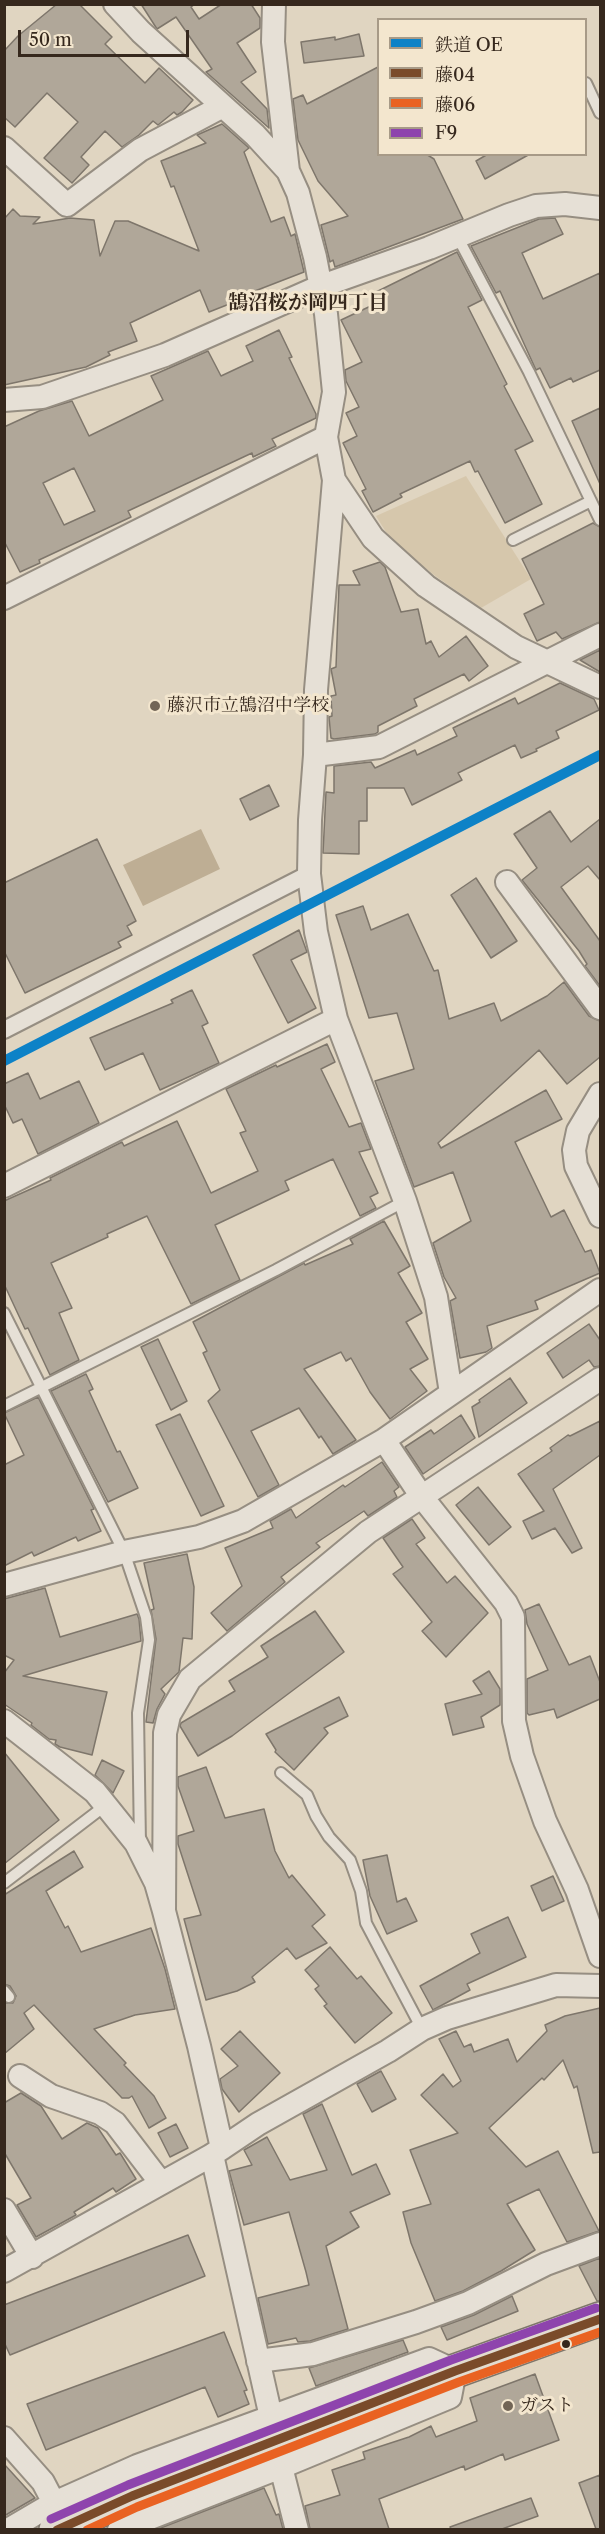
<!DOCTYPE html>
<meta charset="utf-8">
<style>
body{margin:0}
#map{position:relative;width:605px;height:2534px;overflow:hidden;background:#e0d5c1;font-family:"Libre Caslon Text","Noto Serif JP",serif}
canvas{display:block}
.frame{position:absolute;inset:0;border:6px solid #36281d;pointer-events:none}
.legend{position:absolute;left:377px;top:18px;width:210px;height:138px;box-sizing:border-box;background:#f3e6ce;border:2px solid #a79a87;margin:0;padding:8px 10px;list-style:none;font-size:18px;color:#36281d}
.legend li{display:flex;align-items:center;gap:12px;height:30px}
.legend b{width:30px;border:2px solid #a79a87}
.scale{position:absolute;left:18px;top:30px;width:171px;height:27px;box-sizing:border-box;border:3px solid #36281d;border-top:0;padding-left:8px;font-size:18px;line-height:21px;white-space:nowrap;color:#36281d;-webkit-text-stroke:4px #f3e6ce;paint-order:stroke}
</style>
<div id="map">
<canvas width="605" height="2534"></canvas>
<div class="frame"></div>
<ul class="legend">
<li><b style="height:8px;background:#0d82c7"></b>鉄道 OE</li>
<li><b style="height:8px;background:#7a4b2a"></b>藤04</li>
<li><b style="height:8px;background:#e96222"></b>藤06</li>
<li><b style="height:8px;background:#8e44ad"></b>F9</li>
</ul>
<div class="scale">50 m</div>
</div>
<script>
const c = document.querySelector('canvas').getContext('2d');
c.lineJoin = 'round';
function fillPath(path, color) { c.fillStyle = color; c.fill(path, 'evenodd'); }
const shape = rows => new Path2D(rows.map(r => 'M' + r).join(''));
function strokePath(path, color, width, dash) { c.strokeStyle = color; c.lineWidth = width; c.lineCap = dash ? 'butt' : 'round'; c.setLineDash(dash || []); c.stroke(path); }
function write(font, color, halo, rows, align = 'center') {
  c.font = font + ' "Libre Caslon Text","Noto Serif JP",serif'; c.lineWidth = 6; c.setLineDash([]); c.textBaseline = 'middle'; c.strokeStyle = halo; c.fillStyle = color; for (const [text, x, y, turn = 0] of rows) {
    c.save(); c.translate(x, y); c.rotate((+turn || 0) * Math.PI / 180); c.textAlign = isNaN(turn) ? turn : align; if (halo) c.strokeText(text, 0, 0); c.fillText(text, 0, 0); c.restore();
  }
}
fillPath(shape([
 [466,476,531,579,481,608,434,575,407,553,386,532,376,516]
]), '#d6c7ac');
fillPath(shape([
 [201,829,220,869,143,906,123,865]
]), '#beae94');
const building = shape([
 [57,4,79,4,112,37,105,44,145,83,159,68,193,100,182,112,177,115,174,112,158,125,153,121,139,135,122,147,105,131,81,157,89,165,72,183,44,158,78,122,47,93,15,127,4,117,4,51,18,36,57,4],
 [141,4,195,4,191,7,199,19,222,4,251,4,260,18,260,28,237,43,256,72,241,82,267,109,269,128,206,72,212,69,176,17,157,29,141,4],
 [359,34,364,56,304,63,301,42,335,37,335,40,359,34],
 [378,67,378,154,426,154,434,159,463,219,335,267,333,260,330,262,321,225,348,216,318,181,298,140,293,99,303,95,307,104,378,67],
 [222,124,249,148,244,152,271,222,284,217,291,236,295,234,304,272,242,296,242,299,209,312,200,290,130,323,137,341,108,352,110,355,86,367,4,385,4,219,13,209,20,216,40,217,33,224,70,218,94,220,100,256,115,221,128,221,199,251,174,186,171,187,161,161,206,143,197,135,222,124],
 [488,154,530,154,485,179,476,161,488,154],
 [555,218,563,234,522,253,543,299,600,273,600,370,573,382,571,378,550,388,540,368,536,370,500,291,496,293,471,246,539,219,555,218],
 [457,252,482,300,468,307,507,384,504,386,533,441,515,450,542,504,505,523,478,471,475,472,470,461,400,494,402,497,373,512,362,491,366,489,343,443,357,436,346,413,359,407,346,381,345,370,362,362,341,320,375,304,370,295,457,252],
 [279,330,292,357,289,358,316,414,316,418,272,439,276,446,253,457,252,453,128,511,131,517,39,560,40,563,20,572,4,541,4,427,39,411,72,401,89,436,163,400,151,376,208,351,221,376,253,361,246,346,279,330],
 [74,468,95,511,64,525,43,483,74,468],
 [600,408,600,484,572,421,600,408],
 [593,523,600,527,600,622,562,639,556,632,537,641,524,614,544,604,522,559,593,523],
 [380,562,385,567,401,612,418,609,426,644,431,641,439,657,466,636,488,666,469,681,464,674,414,699,417,706,378,726,378,732,375,734,334,739,331,738,329,717,332,716,331,696,336,695,331,669,336,667,339,585,360,585,353,571,380,562],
 [600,650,600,672,580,660,600,650],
 [560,683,594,699,599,710,556,731,559,738,536,749,537,751,521,758,515,745,458,773,462,780,412,805,404,788,367,788,367,821,359,821,359,854,323,853,326,792,334,793,334,766,371,762,375,768,415,750,417,755,457,736,453,728,515,698,518,704,560,683],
 [269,785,279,806,250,820,240,799,269,785],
 [550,811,571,842,600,819,600,880,588,866,561,887,600,941,600,986,585,966,587,964,579,951,522,880,537,868,514,834,550,811],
 [97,839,136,921,127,926,132,935,118,942,121,947,25,993,4,951,4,883,97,839],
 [476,878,517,941,491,958,451,895,476,878],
 [363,906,371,930,408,914,434,971,438,970,449,1019,494,1003,501,1021,547,996,564,982,589,1016,600,1021,600,1057,567,1084,539,1050,438,1143,441,1148,546,1090,562,1119,515,1142,551,1217,564,1210,585,1252,591,1250,600,1273,535,1301,538,1309,487,1326,492,1348,486,1352,460,1358,450,1301,456,1298,444,1277,433,1243,471,1221,453,1172,414,1187,375,1081,414,1069,397,1013,369,1018,336,915,363,906],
 [299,930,307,952,291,960,316,1008,288,1023,253,955,299,930],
 [192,990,208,1023,202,1026,219,1063,160,1090,143,1053,105,1070,90,1038,173,1003,171,1000,192,990],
 [327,1044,335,1062,321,1069,349,1127,361,1123,371,1149,359,1152,378,1193,370,1197,376,1208,360,1216,333,1159,285,1181,289,1190,215,1225,240,1280,191,1304,147,1216,107,1234,108,1237,51,1263,72,1308,59,1313,79,1360,50,1375,28,1328,25,1329,4,1284,4,1201,51,1180,50,1178,122,1142,124,1146,177,1121,211,1193,258,1171,240,1133,246,1131,226,1089,276,1065,277,1067,327,1044],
 [28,1073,40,1099,79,1081,99,1123,38,1154,22,1119,13,1123,4,1104,4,1084,28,1073],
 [384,1221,410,1266,398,1273,422,1313,406,1322,428,1359,410,1369,427,1391,390,1419,370,1392,351,1358,346,1361,341,1352,304,1369,356,1440,333,1454,321,1436,319,1438,299,1408,251,1431,279,1485,258,1497,208,1401,220,1390,203,1353,207,1351,193,1322,304,1263,305,1265,353,1244,350,1239,384,1221],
 [589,1324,600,1340,600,1366,594,1367,589,1360,563,1378,547,1353,589,1324],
 [158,1339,187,1401,171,1410,141,1347,158,1339],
 [86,1374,93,1389,89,1391,117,1452,120,1451,138,1488,108,1502,51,1391,86,1374],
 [510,1378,527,1403,479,1437,472,1407,480,1402,479,1400,510,1378],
 [38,1397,94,1509,91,1510,101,1531,78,1541,76,1537,34,1556,32,1552,4,1566,4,1465,24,1455,4,1413,38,1397],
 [180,1414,224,1506,201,1516,156,1425,180,1414],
 [461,1415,475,1438,423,1474,405,1447,431,1430,434,1434,461,1415],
 [600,1421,600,1455,553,1489,582,1548,572,1553,555,1528,532,1539,523,1521,544,1511,518,1474,552,1451,550,1448,568,1435,570,1436,600,1421],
 [382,1462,399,1487,394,1491,397,1497,368,1516,364,1511,316,1543,320,1547,281,1577,285,1582,227,1631,211,1613,242,1586,225,1548,273,1528,270,1521,291,1509,296,1518,343,1485,345,1487,382,1462],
 [478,1487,511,1527,489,1545,456,1505,478,1487],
 [412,1519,425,1538,416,1544,447,1583,455,1576,488,1613,446,1657,422,1631,432,1622,393,1574,403,1567,383,1538,412,1519],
 [187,1554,194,1587,192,1639,183,1638,179,1672,161,1689,165,1694,157,1709,153,1723,146,1722,156,1639,151,1610,154,1609,144,1563,187,1554],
 [45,1588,60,1637,137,1614,139,1619,141,1641,23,1676,107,1692,92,1755,60,1747,55,1744,56,1740,49,1739,31,1725,32,1723,4,1704,4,1673,14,1660,4,1655,4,1599,45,1588],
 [539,1604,569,1665,590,1656,600,1682,600,1699,557,1718,554,1709,529,1715,527,1713,527,1679,548,1670,527,1624,525,1610,539,1604],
 [315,1611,344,1652,232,1736,198,1756,180,1726,181,1723,235,1691,229,1681,268,1657,261,1646,315,1611],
 [489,1671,500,1689,500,1705,481,1717,484,1727,453,1735,445,1704,482,1694,473,1681,489,1671],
 [339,1697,348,1716,324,1728,328,1733,294,1770,275,1752,276,1750,266,1734,339,1697],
 [4,1752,59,1820,4,1864,4,1752],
 [102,1760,124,1771,113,1793,95,1775,102,1760],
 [206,1767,225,1818,264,1809,275,1851,289,1878,292,1875,325,1915,312,1926,327,1943,296,1959,287,1948,252,1977,255,1982,237,1991,206,2000,184,1919,201,1915,178,1844,178,1836,194,1831,178,1786,178,1777,206,1767],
 [74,1851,83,1867,46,1891,65,1928,68,1926,81,1952,151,1928,165,1969,175,2009,135,2015,94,2029,126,2063,124,2065,154,2096,166,2118,149,2128,132,2096,129,2098,122,2098,34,2005,24,2013,34,2029,4,2054,4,2003,13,2003,16,1996,10,1986,4,1984,4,1895,74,1851],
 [387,1855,397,1902,406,1898,417,1921,387,1934,370,1896,363,1860,387,1855],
 [553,1876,564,1901,542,1911,531,1886,553,1876],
 [508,1917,526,1957,467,1984,470,1990,433,2010,420,1986,480,1953,471,1934,508,1917],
 [330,1947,357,1979,361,1976,392,2013,355,2043,324,2006,327,2004,315,1989,319,1986,305,1970,330,1947],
 [600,2008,600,2152,593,2153,577,2086,574,2088,563,2060,544,2080,542,2078,489,2128,526,2167,558,2151,599,2231,567,2242,539,2189,507,2204,535,2250,501,2271,463,2291,435,2301,411,2243,403,2212,431,2204,410,2150,458,2133,421,2095,443,2074,453,2087,461,2081,439,2039,456,2031,464,2047,471,2044,474,2052,508,2039,517,2062,547,2031,545,2025,565,2016,600,2008],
 [240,2031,280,2073,239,2112,222,2089,220,2079,238,2066,221,2049,240,2031],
 [381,2071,396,2099,372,2112,357,2084,381,2071],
 [21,2093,41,2106,62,2139,87,2123,98,2128,116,2155,120,2153,136,2179,116,2192,113,2188,74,2212,76,2215,36,2237,17,2205,31,2198,4,2152,4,2103,21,2093],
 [322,2104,352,2175,376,2164,390,2194,350,2212,359,2227,326,2246,348,2329,310,2341,298,2342,296,2338,268,2344,258,2298,309,2285,306,2272,289,2212,244,2225,229,2171,252,2165,244,2150,267,2137,290,2180,327,2170,303,2114,322,2104],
 [176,2124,188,2148,170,2157,158,2133,176,2124],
 [188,2235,205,2276,10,2355,4,2342,4,2305,188,2235],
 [600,2258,600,2301,597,2301,579,2266,600,2258],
 [512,2296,518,2311,447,2340,441,2327,474,2315,512,2296],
 [224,2332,247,2390,244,2391,249,2404,218,2417,205,2387,46,2450,27,2404,224,2332],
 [403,2340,408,2352,316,2386,309,2368,403,2340],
 [535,2374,559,2440,505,2460,503,2454,465,2470,464,2466,379,2499,389,2529,310,2529,305,2506,340,2495,332,2470,365,2459,363,2452,409,2437,431,2426,436,2437,477,2421,470,2398,535,2374],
 [4,2464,35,2498,4,2516,4,2464],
 [600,2475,600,2529,596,2529,579,2483,600,2475],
 [264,2488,276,2515,279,2514,283,2529,158,2529,264,2488],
 [531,2498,538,2516,502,2529,451,2529,450,2527,531,2498]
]);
fillPath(building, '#b0a799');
strokePath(building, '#7e766b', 1.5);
const service = shape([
 [586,83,600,113],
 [457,236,529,372,600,520],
 [513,540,591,501],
 [4,1313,124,1552,146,1617,149,1640,138,1713,140,1844],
 [4,1406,276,1270,405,1201],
 [281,1773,307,1795,316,1816,329,1837,350,1860,361,1891,366,1923,422,2029],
 [4,1883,106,1805],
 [4,1991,9,1997]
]);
const pedestrian = shape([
 [4,1030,309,874]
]);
const minor = shape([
 [115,4,141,32,255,135,288,171],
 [274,4,273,42,288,171,298,193,315,257,326,314,334,392,326,437,334,480,316,690,315,755,310,820,309,874,316,932,336,1019,405,1201,436,1297,451,1393],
 [4,148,67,205,140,150,223,106],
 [4,400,42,397,165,355,319,287,429,248,509,215,536,206,565,204,600,208],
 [334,480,373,538,426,586,516,647,600,687],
 [4,598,326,437],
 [315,755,379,747,600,635],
 [507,882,600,1008],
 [600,1094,578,1131,574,1150,576,1166,600,1216],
 [4,1186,336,1019],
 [384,1440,422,1497,506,1603,513,1617,514,1721,522,1756,545,1821,577,1890,600,1956],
 [4,1585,124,1552,199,1537,243,1521,384,1440,600,1290],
 [4,1721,95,1792,136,1843,156,1883,164,1911,199,2046,222,2148],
 [164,1911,165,1733,169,1715,190,1679,368,1532,600,1379],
 [20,2076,51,2096,100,2113,115,2123,161,2183],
 [212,2155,271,2417],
 [4,2210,32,2257],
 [4,2271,212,2155,258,2124,388,2051,422,2029,447,2018,556,1985,600,1986],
 [258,2361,313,2354,416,2322,468,2303,546,2264,600,2244],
 [4,2438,43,2482,54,2503],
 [281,2467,297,2530],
 [8,2530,54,2503,137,2466,429,2359,455,2371,450,2397,281,2467,119,2530]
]);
const primary = shape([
 [56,2530,132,2496,455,2371,600,2319]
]);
strokePath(service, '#968e82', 14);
strokePath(pedestrian, '#968e82', 20);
strokePath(minor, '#968e82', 26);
strokePath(primary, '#7e766b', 36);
strokePath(service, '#e6e0d6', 10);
strokePath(pedestrian, '#e6e0d6', 16);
strokePath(minor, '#e6e0d6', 22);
strokePath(primary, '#e2dcd0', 33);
strokePath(shape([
 [57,2530,132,2496,455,2371,600,2319]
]), '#7a4b2a', 9);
strokePath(shape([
 [87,2530,137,2507,459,2382,600,2332]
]), '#e96222', 9);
strokePath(shape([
 [51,2519,128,2485,451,2360,596,2308]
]), '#8e44ad', 9);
strokePath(shape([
 [4,1061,600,755]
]), '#0d82c7', 10);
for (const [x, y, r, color] of [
 [155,706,6,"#726556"],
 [566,2344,5,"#36281d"],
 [508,2406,6,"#726556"]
]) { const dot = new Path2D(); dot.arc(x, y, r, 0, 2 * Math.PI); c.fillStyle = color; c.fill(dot); strokePath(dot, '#f3e6ce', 2); }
write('18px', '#36281d', '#f3e6ce', [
 ["藤沢市立鵠沼中学校",167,706],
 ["ガスト",520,2406]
], 'left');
write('bold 20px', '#36281d', '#f3e6ce', [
 ["鵠沼桜が岡四丁目",308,303]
]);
</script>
